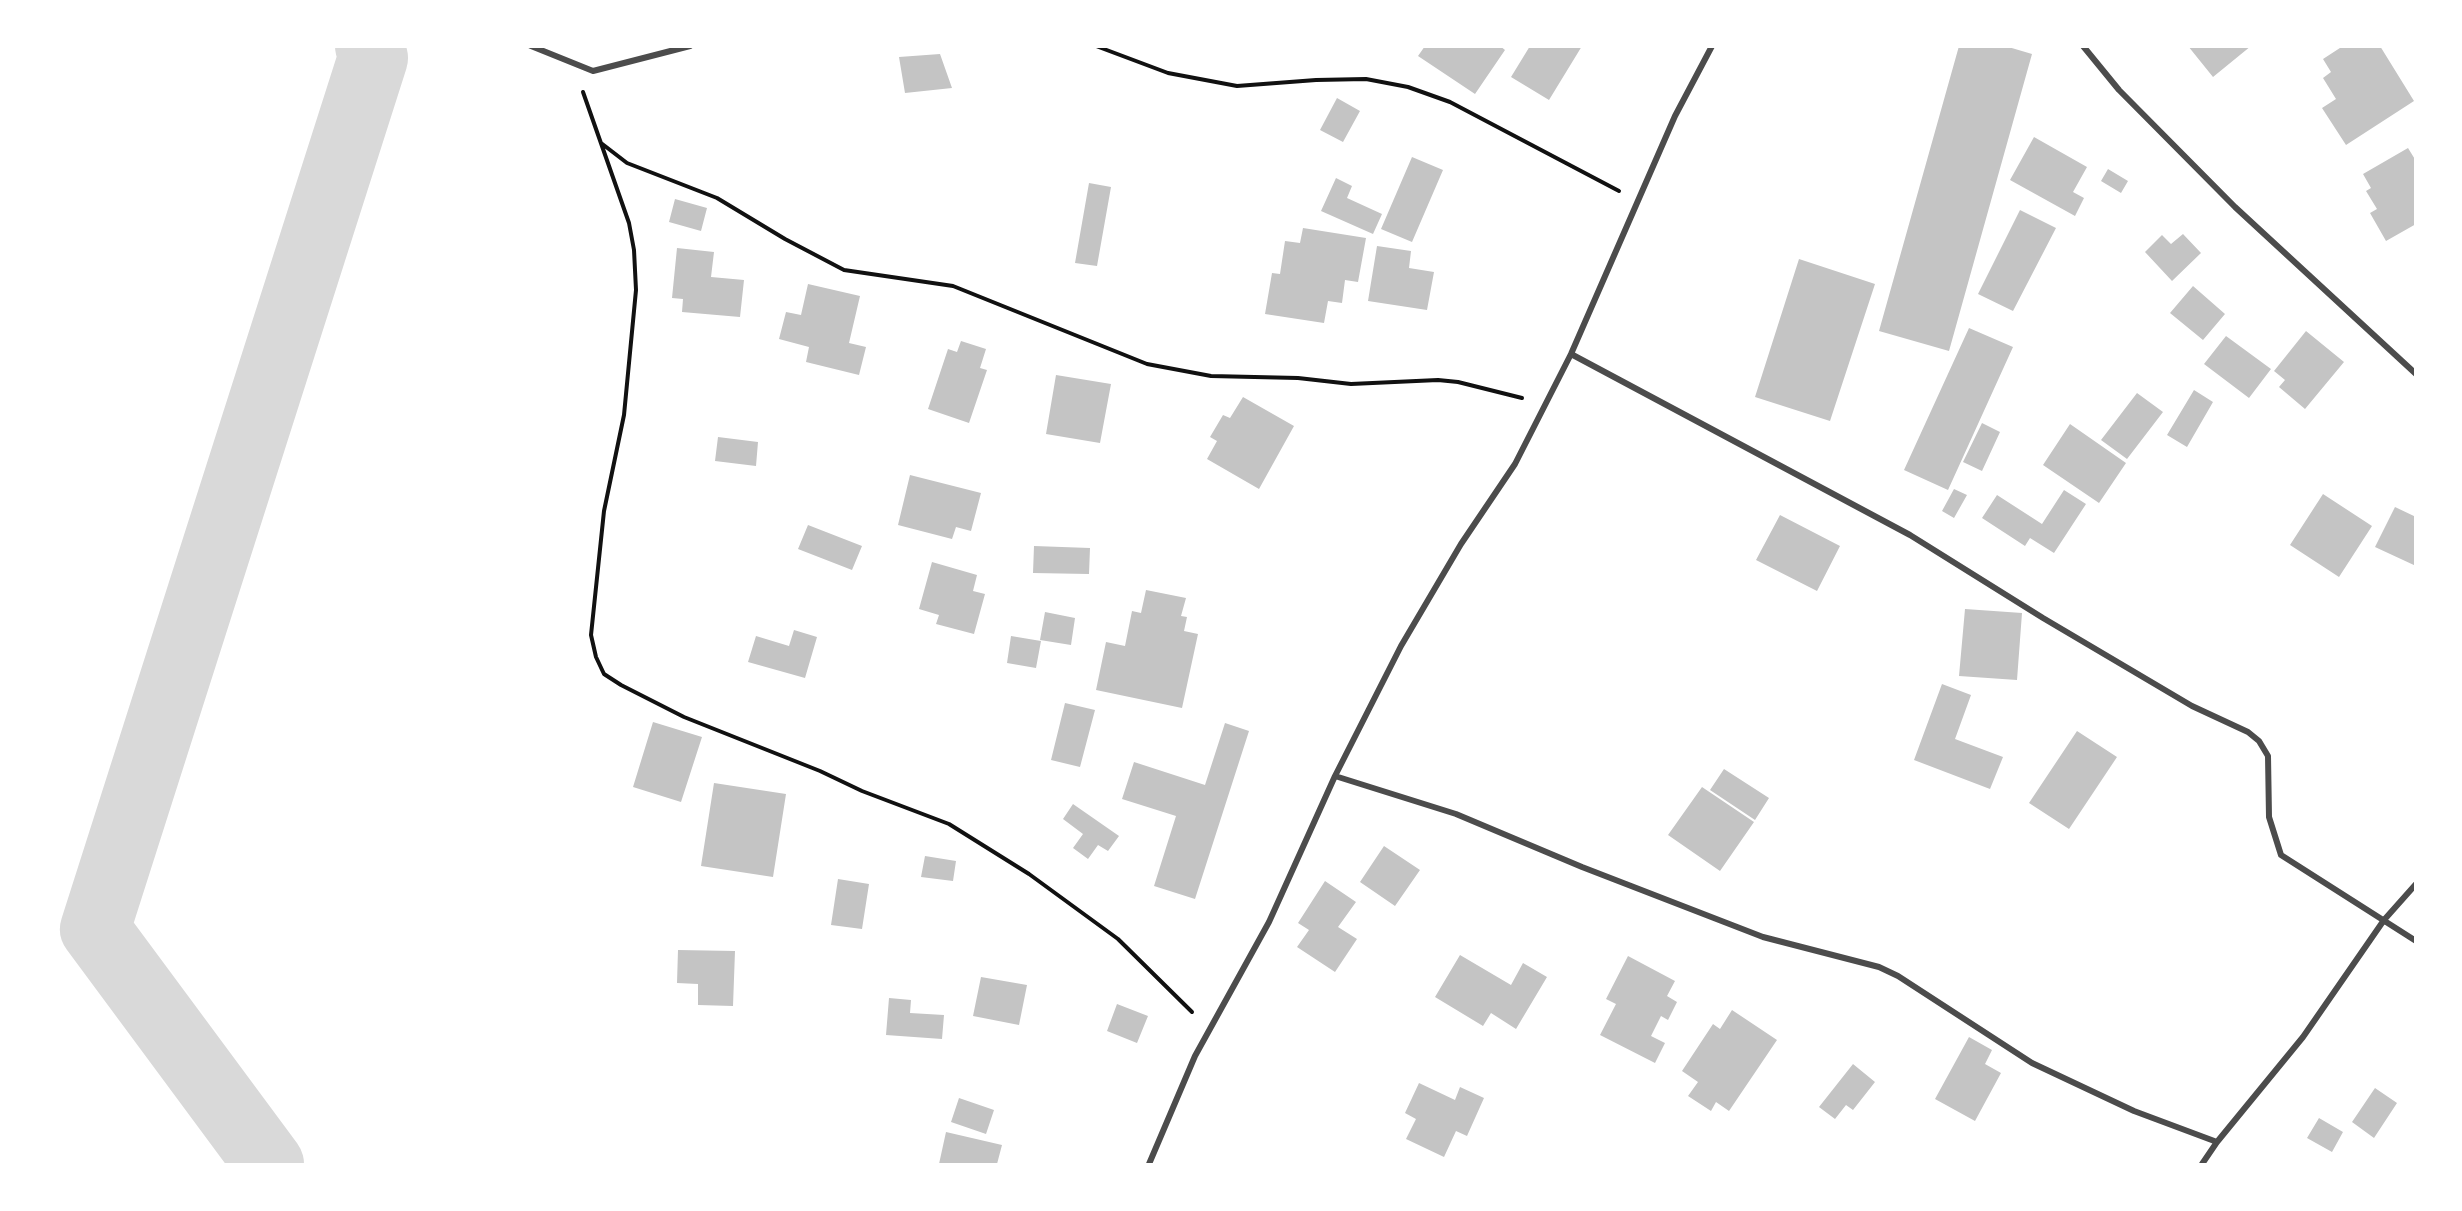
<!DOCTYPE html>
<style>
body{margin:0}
#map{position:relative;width:2462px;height:1211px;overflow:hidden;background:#fff;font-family:Signika,sans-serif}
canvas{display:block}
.frame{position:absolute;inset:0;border:48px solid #fff;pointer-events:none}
</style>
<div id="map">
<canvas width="2462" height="1211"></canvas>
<div class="frame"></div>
</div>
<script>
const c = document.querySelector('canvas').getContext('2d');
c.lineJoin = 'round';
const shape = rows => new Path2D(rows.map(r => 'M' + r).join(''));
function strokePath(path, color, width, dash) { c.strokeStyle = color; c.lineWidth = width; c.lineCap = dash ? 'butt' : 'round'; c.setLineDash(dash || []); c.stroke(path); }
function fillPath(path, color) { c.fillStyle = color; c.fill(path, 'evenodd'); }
strokePath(shape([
 [269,1164,95,929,373,58,370,46]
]), '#d9d9d9', 70);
fillPath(shape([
 [1425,46,1500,46,1505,50,1475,94,1418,56],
 [1530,46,1582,46,1549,100,1511,77],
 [1959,46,2005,46,2032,54,1949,351,1879,331],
 [2188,46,2251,46,2213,77],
 [2343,46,2380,46,2414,101,2346,145,2322,108,2336,99,2323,78,2331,72,2323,59],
 [940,54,952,88,905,93,899,57],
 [1337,98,1360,111,1343,142,1320,130],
 [2034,137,2087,167,2073,192,2084,198,2075,216,2010,180],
 [2408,148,2416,161,2416,224,2386,241,2370,213,2377,209,2366,191,2371,188,2363,174],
 [1412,157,1443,170,1412,242,1381,229],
 [2108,169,2128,181,2121,193,2101,181],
 [1336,178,1352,186,1347,198,1382,214,1373,234,1321,211],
 [1089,183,1111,187,1097,266,1075,263],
 [675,199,707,208,701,231,669,222],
 [2020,210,2056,228,2013,311,1978,294],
 [1303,228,1366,238,1358,282,1345,280,1342,303,1328,301,1324,323,1265,314,1272,273,1280,274,1285,241,1300,243],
 [2183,234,2201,253,2172,281,2145,252,2162,235,2171,244],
 [1377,246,1411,251,1409,268,1434,272,1427,310,1368,301],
 [677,248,714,252,711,277,744,280,740,317,682,312,683,299,672,298],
 [1799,259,1875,284,1830,421,1755,397],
 [808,284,860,296,849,343,866,347,859,375,806,362,809,347,779,339,786,312,801,315],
 [2193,286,2225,314,2203,340,2170,313],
 [1969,328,2013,347,1948,490,1904,470],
 [2306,331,2344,362,2305,409,2279,387,2285,380,2274,371],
 [2226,336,2271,369,2249,398,2204,364],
 [961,341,986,349,980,368,987,370,969,423,928,409,948,349,957,352],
 [1056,375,1111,384,1100,443,1046,434],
 [2194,390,2213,402,2187,447,2167,435],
 [2137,393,2163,412,2127,459,2101,440],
 [1243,397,1294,426,1259,489,1207,459,1217,441,1210,437,1223,415,1230,418],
 [1982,423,2000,432,1982,471,1963,462],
 [2070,424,2126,463,2099,503,2043,465],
 [718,437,758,442,756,466,715,461],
 [910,475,981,493,971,531,956,527,952,539,898,525],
 [1954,489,1967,495,1954,518,1942,511],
 [2064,490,2086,504,2054,553,2030,538,2025,546,1982,518,1997,495,2042,524],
 [2323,494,2372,526,2339,577,2290,545],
 [2395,507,2416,517,2416,566,2375,547],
 [1780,515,1840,546,1817,591,1756,560],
 [808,525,862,546,852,570,798,549],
 [1034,546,1090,548,1089,574,1033,573],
 [932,562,977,575,973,591,985,594,974,634,936,624,939,615,919,609],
 [1146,590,1186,598,1181,616,1187,617,1184,631,1198,634,1182,708,1096,690,1106,642,1125,646,1132,611,1141,613],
 [1965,609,2022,613,2017,680,1959,676],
 [1045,612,1075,618,1071,645,1040,640],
 [794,630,817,637,805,678,748,662,756,636,789,646],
 [1011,636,1041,641,1036,668,1007,663],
 [1942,684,1971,695,1955,739,2003,757,1990,789,1914,760],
 [1065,703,1095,710,1080,767,1051,760],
 [653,722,702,737,681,802,633,787],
 [1225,723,1249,731,1195,899,1154,886,1176,816,1122,799,1134,762,1205,785],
 [2077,731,2117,757,2069,829,2029,803],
 [1724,769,1769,798,1755,820,1710,790],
 [714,783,786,794,773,877,701,866],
 [1702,787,1754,822,1720,871,1668,835],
 [1073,804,1119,836,1108,851,1098,845,1088,859,1073,848,1083,834,1063,819],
 [1384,846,1420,870,1395,906,1360,882],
 [925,856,956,861,953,881,921,877],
 [838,879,869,884,862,929,831,925],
 [1325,881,1356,902,1338,927,1357,939,1335,972,1297,947,1309,930,1298,923],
 [678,950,735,951,733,1006,698,1005,698,984,677,983],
 [1460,955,1511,985,1523,963,1547,977,1516,1029,1491,1013,1483,1026,1435,997],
 [1628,956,1675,981,1667,996,1677,1002,1668,1020,1661,1016,1651,1036,1665,1043,1655,1063,1600,1035,1616,1004,1606,999],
 [981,977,1027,985,1019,1025,973,1016],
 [889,998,911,1000,910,1013,944,1015,942,1039,886,1035],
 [1117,1004,1148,1016,1137,1043,1107,1031],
 [1732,1010,1777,1040,1729,1111,1716,1102,1711,1111,1688,1096,1698,1082,1682,1071,1713,1024,1720,1029],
 [1969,1037,1992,1050,1985,1064,2001,1073,1975,1121,1935,1099],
 [1853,1064,1875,1082,1853,1110,1846,1105,1835,1119,1819,1107],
 [1419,1083,1455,1100,1460,1087,1484,1098,1467,1136,1456,1131,1444,1157,1406,1139,1416,1119,1405,1113],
 [2375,1088,2397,1103,2374,1138,2352,1122],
 [959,1098,994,1110,986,1134,951,1122],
 [2319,1118,2343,1132,2332,1152,2307,1138],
 [946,1132,1002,1145,997,1164,939,1164]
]), '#c4c4c4');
strokePath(shape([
 [1096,46,1168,73,1237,86,1316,80,1366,79,1408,87,1450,102,1619,191],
 [583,92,629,223,634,250,636,290,624,415,604,511,591,635,596,657,604,674,621,685,684,717,820,771,862,791,949,824,1029,874,1118,939,1192,1012],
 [601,143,627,163,717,198,785,239,844,270,953,286,1147,364,1211,376,1298,378,1351,384,1438,380,1458,382,1522,398]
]), '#111', 4);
strokePath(shape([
 [531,46,593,71,690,46],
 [2083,46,2119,90,2235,207,2416,374],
 [1571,354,1910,535,2043,618,2192,706,2248,732,2259,741,2268,756,2269,817,2281,855,2416,941],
 [1335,776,1456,814,1582,867,1763,937,1879,967,1898,976,2032,1063,2134,1111,2217,1142],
 [1149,1164,1195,1056,1269,922,1335,776,1401,646,1461,544,1515,464,1571,354,1675,116,1712,46],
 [2202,1164,2217,1142,2303,1037,2384,920,2416,884]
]), '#4c4c4c', 6);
</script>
